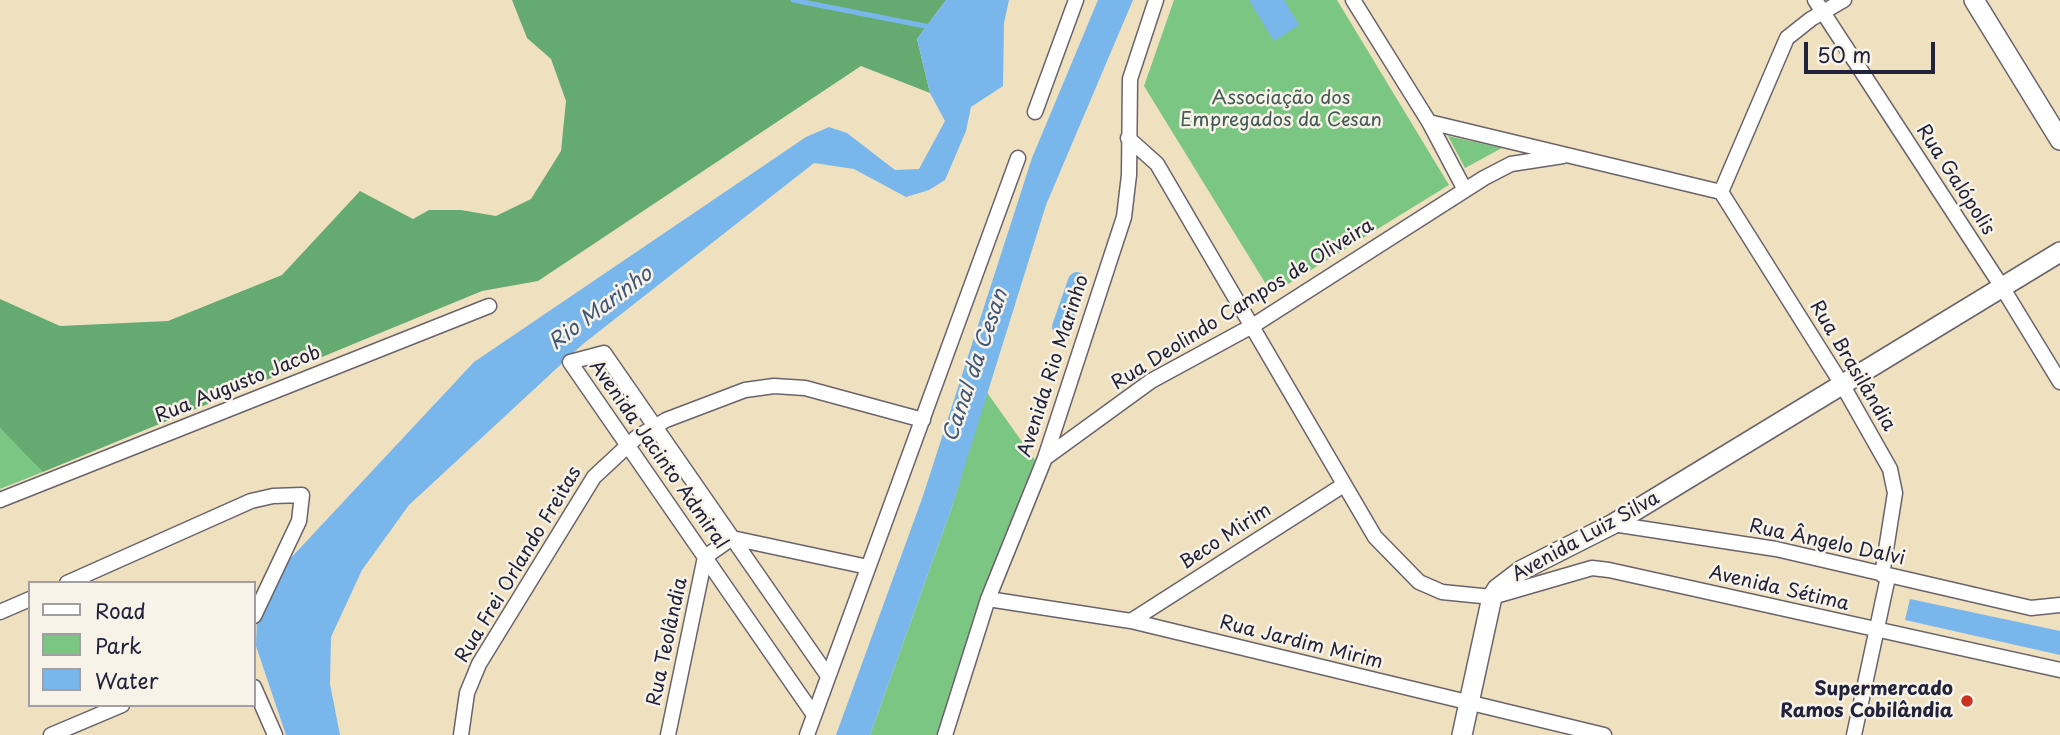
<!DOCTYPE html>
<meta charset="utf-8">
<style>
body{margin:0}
#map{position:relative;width:2060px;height:735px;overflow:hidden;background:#efe0c0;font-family:"Playpen Sans",sans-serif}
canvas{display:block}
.legend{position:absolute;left:28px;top:581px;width:228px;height:126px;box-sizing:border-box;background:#f7f3e8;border:2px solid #a29fa3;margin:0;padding:9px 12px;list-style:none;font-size:21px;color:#22223b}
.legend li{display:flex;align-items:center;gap:14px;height:35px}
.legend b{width:35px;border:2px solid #a29fa3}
.scale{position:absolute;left:1804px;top:42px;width:131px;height:32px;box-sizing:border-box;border:4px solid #22223b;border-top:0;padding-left:9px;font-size:21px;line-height:24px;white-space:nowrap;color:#22223b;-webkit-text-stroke:5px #f7f3e8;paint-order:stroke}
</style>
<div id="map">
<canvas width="2060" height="735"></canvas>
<ul class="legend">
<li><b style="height:9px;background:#fff"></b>Road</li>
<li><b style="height:19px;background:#7cc683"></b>Park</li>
<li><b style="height:19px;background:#79b6ec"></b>Water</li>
</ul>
<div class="scale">50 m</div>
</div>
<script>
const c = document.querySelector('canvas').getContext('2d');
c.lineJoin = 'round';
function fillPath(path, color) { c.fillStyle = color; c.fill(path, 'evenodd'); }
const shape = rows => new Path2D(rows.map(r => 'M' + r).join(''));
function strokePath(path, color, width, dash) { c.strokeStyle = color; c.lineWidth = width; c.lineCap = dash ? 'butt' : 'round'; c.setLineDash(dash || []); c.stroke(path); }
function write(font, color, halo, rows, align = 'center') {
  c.font = font + ' "Playpen Sans",sans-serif'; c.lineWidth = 5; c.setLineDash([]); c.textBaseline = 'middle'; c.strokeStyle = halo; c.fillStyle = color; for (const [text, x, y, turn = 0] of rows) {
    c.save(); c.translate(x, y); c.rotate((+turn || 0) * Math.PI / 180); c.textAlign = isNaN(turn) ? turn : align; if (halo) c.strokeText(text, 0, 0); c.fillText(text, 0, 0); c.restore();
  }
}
fillPath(shape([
 [1174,0,1337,0,1449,185,1272,294,1144,86],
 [1448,136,1502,148,1465,168],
 [986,391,1035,460,938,735,870,735,952,507],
 [0,428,30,457,43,472,0,489]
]), '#7cc683');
fillPath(shape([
 [512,0,946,0,917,39,930,93,861,66,538,281,482,291,43,472,0,428,0,299,60,326,168,321,282,275,360,191,413,219,429,210,461,210,496,216,531,199,561,151,566,101,551,59,527,38]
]), '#65ab71');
fillPath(shape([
 [946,0,1009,0,1004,23,1003,86,971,107,966,131,945,180,929,190,906,197,854,169,814,163,583,344,409,505,362,570,331,637,330,684,340,735,286,735,256,646,257,620,266,594,288,561,474,362,806,137,829,127,847,133,895,170,919,169,945,121,930,93,917,39],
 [1098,0,1133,0,1046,205,952,507,870,735,836,735,923,496,1032,158],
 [1249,0,1284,0,1299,25,1274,41],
 [1910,599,2060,631,2060,655,1905,620]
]), '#79b6ec');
strokePath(shape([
 [793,0,930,27]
]), '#79b6ec', 5);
strokePath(shape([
 [1061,327,1077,281]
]), '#79b6ec', 18);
const street = shape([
 [1353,0,1429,122,1465,190],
 [1815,0,2002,287,2060,382],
 [1035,112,1076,0],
 [1429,122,1721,192],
 [1128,138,1157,164,1375,537,1419,582,1442,592,1492,597,1592,568,1609,570,2060,670],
 [1721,192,1843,386,1890,469,1895,493,1882,575],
 [1721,192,1787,38,1811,19,1844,0],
 [1045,458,1151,381,1254,325,1484,178,1511,164,1563,156],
 [0,500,489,306],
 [1613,524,1776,549,2031,608,2060,605],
 [67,583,251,501,273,496,302,495,299,521,254,616],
 [988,599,1131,621,1604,735],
 [0,612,30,599],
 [1131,621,1342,486],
 [254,687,275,735],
 [814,715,570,362,604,353,828,676],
 [51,735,122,705],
 [461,735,467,693,479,664,594,477,637,437,666,420,745,390,774,386,805,388,923,420],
 [668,735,705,557,732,538,868,567],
 [807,735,1018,158],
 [945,735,988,599,1045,458,1124,217,1129,175,1130,79,1156,0],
 [1854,735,1888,577]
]);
const secondary = shape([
 [1974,0,2060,140],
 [1462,735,1492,597,1497,589,1522,570,1613,524,2060,252]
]);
strokePath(street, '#6a646a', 17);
strokePath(secondary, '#6a646a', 22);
strokePath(street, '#fff', 14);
strokePath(secondary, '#fff', 19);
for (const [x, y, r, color] of [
 [1967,701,7,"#c8321e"]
]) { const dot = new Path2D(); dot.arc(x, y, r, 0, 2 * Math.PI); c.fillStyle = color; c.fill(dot); strokePath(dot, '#f7f3e8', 2.5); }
write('19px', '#425b54', '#f7f3e8', [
 ["Associação dos",1281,99],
 ["Empregados da Cesan",1281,121]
]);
write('19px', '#22223b', '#f7f3e8', [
 ["Rua Galópolis",1955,180,57],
 ["Rua Deolindo Campos de Oliveira",1243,305,-32],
 ["Avenida Rio Marinho",1054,366,-72],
 ["Rua Brasilândia",1852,366,59],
 ["Rua Augusto Jacob",238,385,-22],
 ["Avenida Jacinto Admiral",658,455,55],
 ["Beco Mirim",1226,537,-33],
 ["Avenida Luiz Silva",1586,537,-29],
 ["Rua Ângelo Dalvi",1827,543,12],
 ["Rua Frei Orlando Freitas",519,565,-59],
 ["Avenida Sétima",1779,589,13],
 ["Rua Teolândia",668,642,-78],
 ["Rua Jardim Mirim",1301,643,14]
]);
write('bold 19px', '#22223b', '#f7f3e8', [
 ["Supermercado",1953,690],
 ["Ramos Cobilândia",1953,712]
], 'right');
write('italic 21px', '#405679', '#f7f3e8', [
 ["Rio Marinho",601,309,-37],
 ["Canal da Cesan",976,366,-71]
]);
</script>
